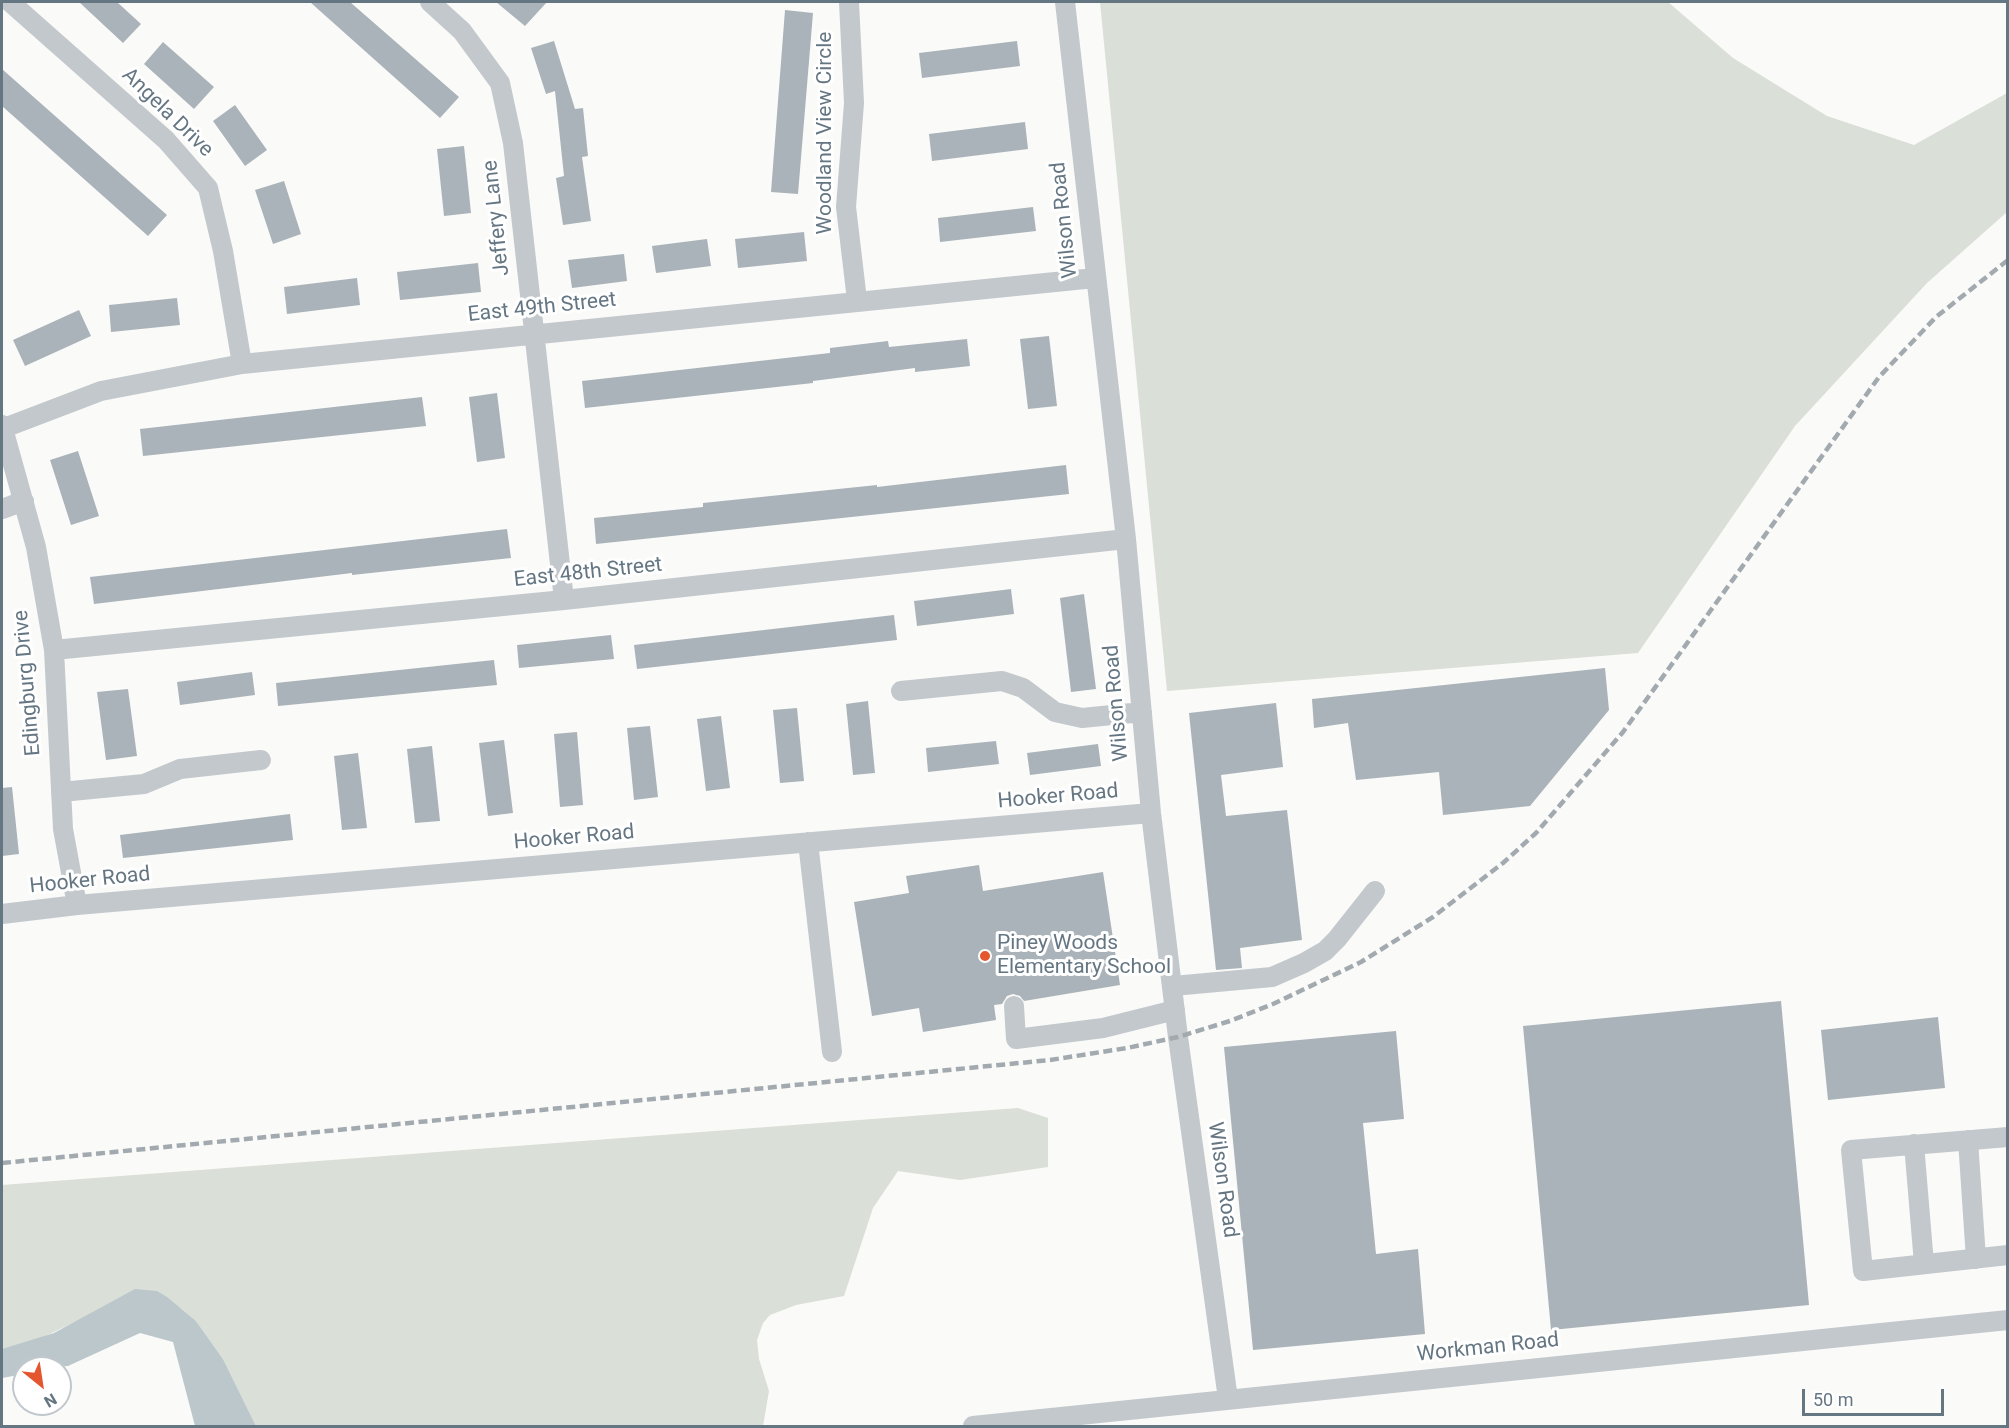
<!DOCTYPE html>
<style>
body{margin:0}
#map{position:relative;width:2009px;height:1428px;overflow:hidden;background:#fafaf8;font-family:Roboto,sans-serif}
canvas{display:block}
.frame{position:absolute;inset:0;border:3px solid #657683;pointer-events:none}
.north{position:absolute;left:12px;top:1356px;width:60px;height:60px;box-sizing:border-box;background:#fff;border:2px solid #c1c8cd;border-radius:50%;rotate:150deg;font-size:16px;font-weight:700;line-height:24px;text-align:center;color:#657683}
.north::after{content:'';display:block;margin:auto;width:21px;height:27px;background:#e4572e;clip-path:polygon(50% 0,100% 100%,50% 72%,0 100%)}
.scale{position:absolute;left:1802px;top:1389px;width:142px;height:27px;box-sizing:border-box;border:3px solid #657683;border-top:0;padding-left:8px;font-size:18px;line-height:21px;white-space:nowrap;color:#657683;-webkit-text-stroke:4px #fff;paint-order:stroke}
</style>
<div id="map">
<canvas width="2009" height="1428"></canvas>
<div class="frame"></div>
<div class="north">N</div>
<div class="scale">50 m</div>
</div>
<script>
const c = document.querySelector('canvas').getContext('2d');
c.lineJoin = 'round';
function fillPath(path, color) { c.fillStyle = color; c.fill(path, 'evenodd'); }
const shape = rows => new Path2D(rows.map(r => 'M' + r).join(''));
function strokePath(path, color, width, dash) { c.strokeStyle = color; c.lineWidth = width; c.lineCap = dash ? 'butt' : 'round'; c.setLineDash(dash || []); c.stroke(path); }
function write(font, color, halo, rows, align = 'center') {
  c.font = font + ' Roboto,sans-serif'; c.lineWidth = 6; c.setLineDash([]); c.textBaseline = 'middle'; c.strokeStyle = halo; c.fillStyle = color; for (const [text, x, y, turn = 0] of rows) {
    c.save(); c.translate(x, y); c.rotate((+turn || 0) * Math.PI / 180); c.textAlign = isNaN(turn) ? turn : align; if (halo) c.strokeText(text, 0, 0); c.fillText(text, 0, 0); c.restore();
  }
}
fillPath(shape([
 [1100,2,1668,2,1733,58,1827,116,1914,145,2007,93,2007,212,1927,283,1795,426,1638,653,1167,691],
 [1018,1108,1048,1118,1048,1167,960,1180,898,1171,873,1208,844,1296,796,1305,770,1315,763,1323,757,1340,759,1359,769,1391,763,1426,256,1426,223,1359,196,1321,179,1307,75,1322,37,1340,2,1349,2,1185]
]), '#dadfd7');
fillPath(shape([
 [135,1289,157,1291,167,1297,196,1321,223,1359,256,1426,195,1426,173,1342,140,1333,68,1366,24,1368,24,1374,2,1378,2,1349,54,1333]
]), '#bbc7cb');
fillPath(shape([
 [79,2,117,2,141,24,123,43],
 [310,2,350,2,459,97,440,118],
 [496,2,547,2,525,26],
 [785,10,813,13,798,194,771,192],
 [554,41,575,109,583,108,588,156,582,157,591,221,563,225,556,178,564,176,555,91,546,94,531,48],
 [1017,41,1020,66,922,78,919,53],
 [163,42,214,87,194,109,144,64],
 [2,69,167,215,148,236,2,106],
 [235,105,267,150,245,166,213,121],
 [1025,122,1028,149,932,161,929,134],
 [464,146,471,213,444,216,437,149],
 [284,181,301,234,273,244,255,190],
 [1033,207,1036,231,940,242,938,218],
 [804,232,807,261,738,268,735,239],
 [707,239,711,266,656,273,652,246],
 [624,254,627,281,572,288,568,260],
 [478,263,481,292,400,300,397,272],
 [357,278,360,305,287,314,284,287],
 [177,298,180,325,111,332,109,305],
 [79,310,91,336,25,366,13,340],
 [1049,336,1057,406,1028,409,1020,339],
 [967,339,970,366,915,372,915,368,813,381,813,383,585,408,582,381,830,353,830,348,888,341,889,347],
 [497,393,505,458,477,462,469,397],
 [422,397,426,426,143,456,140,429],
 [78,451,99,516,71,525,50,460],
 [1066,465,1069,494,596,544,594,518,703,507,703,503,877,485,877,487],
 [507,529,511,558,352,575,352,573,94,604,90,577],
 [1011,589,1014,614,917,626,914,601],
 [1084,594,1096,689,1071,692,1060,598],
 [894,615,897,640,637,669,634,645],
 [611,635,614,659,519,668,517,645],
 [494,660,497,685,278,706,276,683],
 [1605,668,1609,710,1530,806,1443,815,1439,772,1356,780,1348,723,1314,728,1312,699],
 [252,672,255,695,180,705,177,682],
 [128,689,137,756,106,760,97,692],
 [868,701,875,773,853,775,846,704],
 [1276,703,1283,767,1221,775,1226,816,1287,810,1302,940,1240,948,1242,968,1216,970,1189,713],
 [797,708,804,781,780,783,773,710],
 [721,716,730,788,706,791,697,719],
 [650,726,658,797,634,800,627,728],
 [577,732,583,805,560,807,554,734],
 [504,740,513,813,488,816,479,743],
 [996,741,999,764,928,772,926,748],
 [1098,744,1101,766,1030,775,1027,753],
 [432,746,440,821,415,823,407,749],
 [358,753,367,828,342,830,334,756],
 [12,787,19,854,2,856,2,788],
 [290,814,293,840,123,858,120,835],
 [979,865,983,891,1103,872,1120,985,1024,1001,1020,996,1013,994,1007,996,1002,1004,994,1005,996,1020,923,1032,919,1008,872,1016,854,902,909,893,906,876],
 [1781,1001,1809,1305,1551,1330,1523,1026],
 [1938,1017,1945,1088,1828,1100,1821,1030],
 [1396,1031,1404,1119,1363,1123,1376,1254,1418,1249,1425,1334,1253,1350,1224,1047]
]), '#aab3b9');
strokePath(shape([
 [10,2,166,140,208,188,223,251,242,364],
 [430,2,462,31,500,83,513,143,564,600],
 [849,2,854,103,846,207,857,300],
 [1065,2,1126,539,1151,813,1178,1037,1228,1399],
 [2,425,36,547,54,650,63,829,77,905],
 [4,428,101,391,242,364,1095,278],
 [2,509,24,501],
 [54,650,564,600,1126,539],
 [901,691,1002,681,1023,688,1055,712,1082,718,1142,712],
 [61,792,144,784,180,769,261,760],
 [808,842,832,1052],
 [2,914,77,905,1151,813],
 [1173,986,1272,977,1304,963,1325,951,1337,939,1375,891],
 [1014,1006,1016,1039,1103,1028,1175,1010],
 [2008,1137,1851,1150,1863,1271,2008,1255],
 [1968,1140,1976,1259],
 [1914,1144,1924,1264],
 [973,1426,2008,1320]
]), '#c3c8cc', 20);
strokePath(shape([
 [2,1163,1050,1060,1127,1048,1178,1037,1230,1021,1273,1004,1361,962,1433,917,1503,863,1536,833,1623,732,1879,377,1936,317,2008,260]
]), '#a2aab0', 4.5, [9, 4.5]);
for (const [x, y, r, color] of [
 [985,956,6,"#e4572e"]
]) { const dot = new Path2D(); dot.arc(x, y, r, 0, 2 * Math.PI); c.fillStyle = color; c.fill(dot); strokePath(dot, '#fff', 2); }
write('21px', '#657683', '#fff', [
 ["Angela Drive",167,113,44],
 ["Woodland View Circle",826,133,-90],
 ["Jeffery Lane",497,218,-96],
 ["Wilson Road",1065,220,-96],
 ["East 49th Street",542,308,-6],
 ["East 48th Street",588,573,-6],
 ["Edingburg Drive",28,683,-95],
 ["Wilson Road",1117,703,-95],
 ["Hooker Road",1058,797,-5],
 ["Hooker Road",574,838,-5],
 ["Hooker Road",90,881,-6],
 ["Wilson Road",1222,1180,82],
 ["Workman Road",1488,1348,-6]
]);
write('21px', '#657683', '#fff', [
 ["Piney Woods",997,944],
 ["Elementary School",997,968]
], 'left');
</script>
